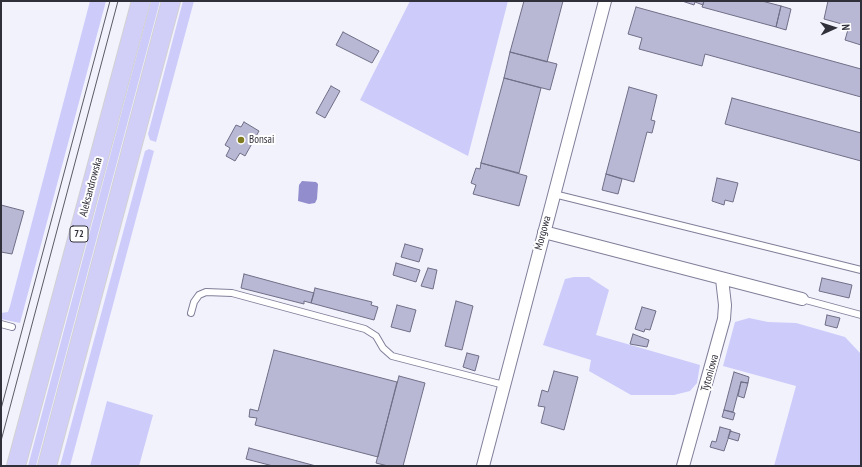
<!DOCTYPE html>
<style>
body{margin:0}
#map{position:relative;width:862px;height:467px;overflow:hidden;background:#f2f2fd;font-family:"PT Sans Narrow",sans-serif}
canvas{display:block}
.frame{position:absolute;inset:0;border:2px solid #30303b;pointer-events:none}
.north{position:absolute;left:814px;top:8px;width:40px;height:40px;-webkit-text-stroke:3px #fff;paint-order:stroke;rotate:87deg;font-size:11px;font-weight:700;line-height:16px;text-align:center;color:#30303b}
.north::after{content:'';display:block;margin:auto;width:14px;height:18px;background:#30303b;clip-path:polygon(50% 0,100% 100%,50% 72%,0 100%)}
</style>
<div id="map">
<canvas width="862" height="467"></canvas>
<div class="frame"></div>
<div class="north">N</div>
</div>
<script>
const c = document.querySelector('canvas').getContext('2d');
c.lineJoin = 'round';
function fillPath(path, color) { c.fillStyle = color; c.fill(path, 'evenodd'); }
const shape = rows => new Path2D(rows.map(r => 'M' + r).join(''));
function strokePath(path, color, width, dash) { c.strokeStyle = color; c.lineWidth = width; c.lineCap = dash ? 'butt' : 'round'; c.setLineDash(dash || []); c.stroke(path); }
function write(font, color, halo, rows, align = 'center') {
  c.font = font + ' "PT Sans Narrow",sans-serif'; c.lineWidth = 4; c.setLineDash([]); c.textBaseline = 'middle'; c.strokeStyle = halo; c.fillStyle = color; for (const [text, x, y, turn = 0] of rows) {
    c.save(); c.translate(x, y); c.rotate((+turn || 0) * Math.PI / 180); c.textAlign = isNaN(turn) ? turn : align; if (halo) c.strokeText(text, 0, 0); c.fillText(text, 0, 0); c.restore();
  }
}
fillPath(shape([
 [90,1,106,1,20,323,1,319,1,313,8,312,10,306],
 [151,1,160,1,36,466,28,466],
 [183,1,194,1,156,142,150,140,148,134],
 [410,1,508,1,468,156,360,100],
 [149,149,154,151,70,466,60,466,145,151],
 [574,277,589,277,609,290,596,335,700,365,697,383,690,391,674,395,631,395,589,371,591,360,543,345,565,279],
 [749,318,768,322,796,323,845,337,861,354,861,466,774,466,796,386,723,366,735,322],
 [107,401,153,415,139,466,90,466]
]), '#cdcbfa');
fillPath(shape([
 [302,181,316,182,318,184,317,199,315,203,309,204,298,201,299,185]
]), '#928dcd');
const building = shape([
 [524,1,563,1,547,62,510,52,524,1],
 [682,1,704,1,703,5,695,2,694,5,682,1],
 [704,1,762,1,781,6,776,27,702,7,704,1],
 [828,1,861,1,861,45,845,40,849,26,824,19,828,1],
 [781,6,791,9,786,30,776,27,781,6],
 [636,7,861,69,861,97,705,54,702,66,639,49,642,38,628,34,636,7],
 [343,32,379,51,372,63,336,45,343,32],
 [510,52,557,64,550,90,504,78,510,52],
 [504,78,541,88,519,173,481,163,504,78],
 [331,86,340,91,325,118,316,113,331,86],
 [629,87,657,95,651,120,655,121,652,133,647,132,634,182,606,174,629,87],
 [732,98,861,133,861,161,725,124,732,98],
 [244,122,259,131,245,156,240,153,235,161,226,156,230,148,225,145,236,125,241,127,244,122],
 [481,163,527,176,519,206,473,194,476,185,471,183,476,168,480,169,481,163],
 [606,174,622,179,618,194,602,190,606,174],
 [717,178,738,183,733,202,725,200,724,205,712,201,717,178],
 [1,205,24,211,12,254,1,252,1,205],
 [405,244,423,249,419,262,401,257,405,244],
 [396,263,420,270,416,282,393,275,396,263],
 [428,268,437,270,433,289,421,286,428,268],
 [244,274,314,293,311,303,304,301,304,304,241,288,244,274],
 [822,278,852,285,849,298,819,291,822,278],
 [315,288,372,302,371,305,378,307,374,320,311,303,315,288],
 [456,301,473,306,462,350,445,346,456,301],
 [397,305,416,310,410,332,391,327,397,305],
 [642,307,656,311,650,330,645,329,644,332,635,329,642,307],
 [827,315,840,318,837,328,825,325,827,315],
 [633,334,649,340,647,347,630,344,633,334],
 [274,350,397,382,378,457,255,425,257,418,249,417,250,409,258,411,274,350],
 [467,353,479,356,475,371,463,367,467,353],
 [554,371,578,377,564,430,541,423,545,407,538,406,542,390,548,392,554,371],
 [734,372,749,377,748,383,741,382,733,412,724,410,734,372],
 [399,376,425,383,403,466,388,466,376,463,399,376],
 [741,382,748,383,744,398,738,396,741,382],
 [724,410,735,413,733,420,722,417,724,410],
 [720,427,731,430,724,451,710,447,712,441,716,442,720,427],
 [730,431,740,434,738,441,728,438,730,431],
 [249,448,316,466,273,466,246,459,249,448]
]);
fillPath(building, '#b9b8d4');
strokePath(building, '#6f6e87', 1);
const lane = shape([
 [554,194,861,270],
 [802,299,861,315],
 [191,313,194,302,199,295,206,292,232,293,365,329,376,336,383,348,392,356,504,385],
 [1,324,12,327]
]);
const street = shape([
 [544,232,802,299],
 [483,466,605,1],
 [683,466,724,319,725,305,722,279]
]);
const primary = shape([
 [16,466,141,1],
 [47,466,171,1]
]);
strokePath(lane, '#807f99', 8);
strokePath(street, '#807f99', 14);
strokePath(primary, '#d1d1d4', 20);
strokePath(lane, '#fff', 6);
strokePath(street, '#fff', 12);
strokePath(primary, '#d1cff7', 18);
strokePath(shape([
 [1,409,110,1],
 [1,441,118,1]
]), '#5a5a65', 1);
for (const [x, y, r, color] of [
 [241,140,4,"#807c24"]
]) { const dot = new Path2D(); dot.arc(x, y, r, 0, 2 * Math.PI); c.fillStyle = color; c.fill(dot); strokePath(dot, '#fff', 1.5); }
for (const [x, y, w] of [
 [79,234,18]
]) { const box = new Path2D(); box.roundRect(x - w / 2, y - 8, w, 16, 3); c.fillStyle = '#fff'; c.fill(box); strokePath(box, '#30303b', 1); }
write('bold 10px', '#30303b', null, [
 ["72",79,234]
]);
write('11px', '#30303b', '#fff', [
 ["Bonsai",249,140]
], 'left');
write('11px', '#30303b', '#fff', [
 ["Aleksandrowska",91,187,-75],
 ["Morgowa",543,233,-75],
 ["Tytoniowa",710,373,-74]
]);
</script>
